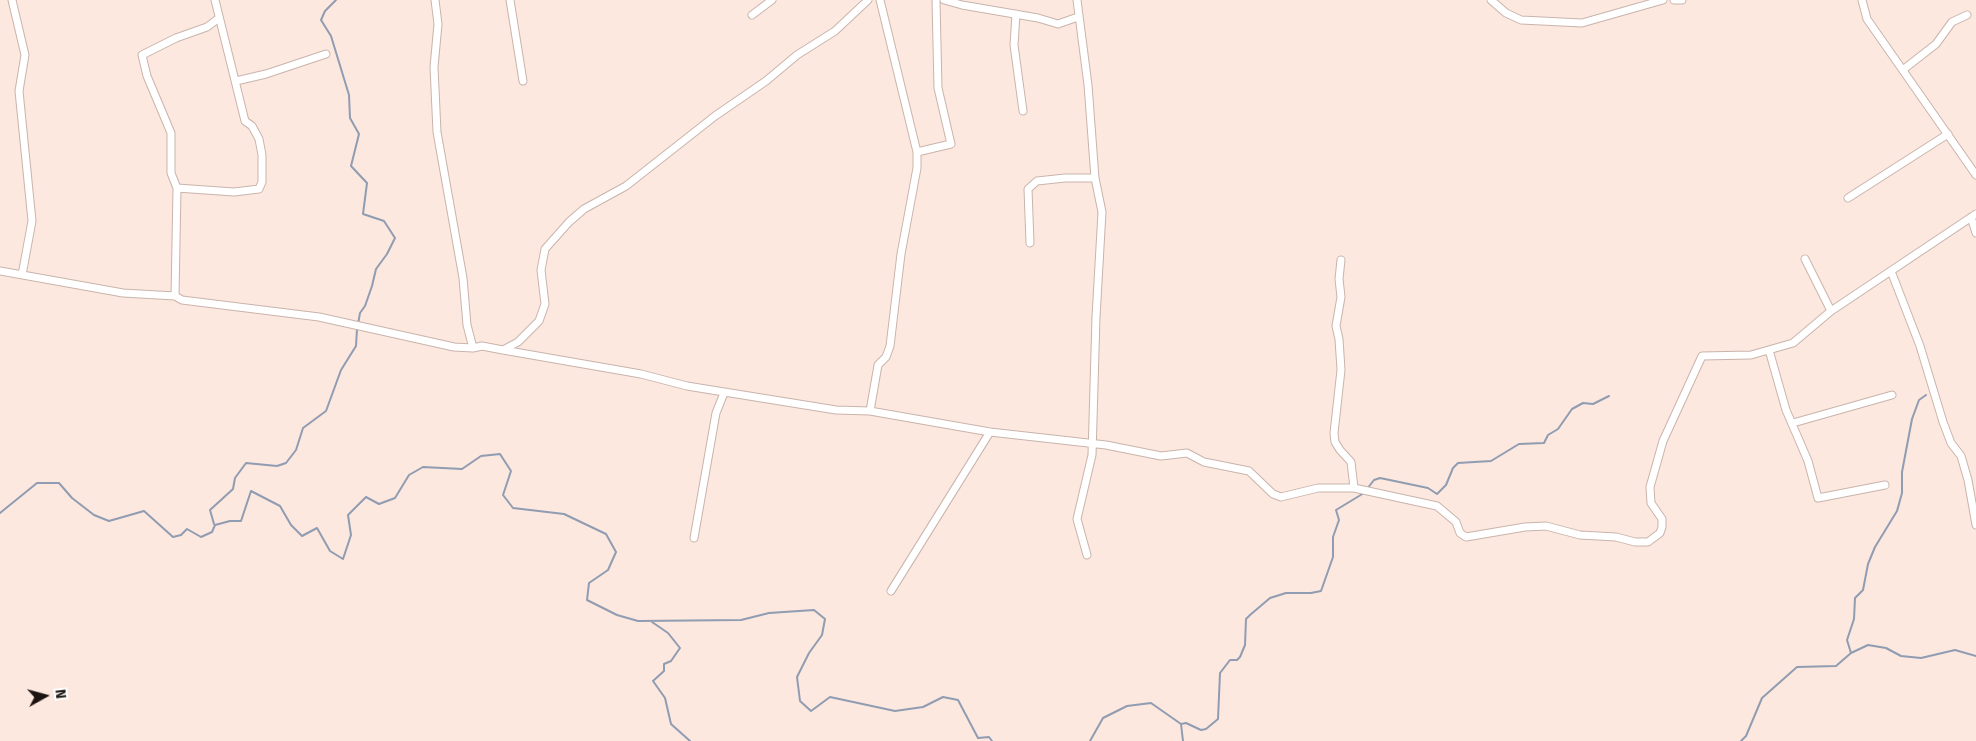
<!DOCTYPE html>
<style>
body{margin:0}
#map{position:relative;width:1976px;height:741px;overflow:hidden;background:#fde8df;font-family:"Fira Sans",sans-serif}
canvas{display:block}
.north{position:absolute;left:20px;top:671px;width:50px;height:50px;-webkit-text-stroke:4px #fff;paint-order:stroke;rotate:83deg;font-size:14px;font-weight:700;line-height:20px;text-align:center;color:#1c1411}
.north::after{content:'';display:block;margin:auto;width:18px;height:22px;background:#1c1411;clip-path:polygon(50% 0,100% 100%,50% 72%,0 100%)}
</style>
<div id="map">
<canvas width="1976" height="741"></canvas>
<div class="north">N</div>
</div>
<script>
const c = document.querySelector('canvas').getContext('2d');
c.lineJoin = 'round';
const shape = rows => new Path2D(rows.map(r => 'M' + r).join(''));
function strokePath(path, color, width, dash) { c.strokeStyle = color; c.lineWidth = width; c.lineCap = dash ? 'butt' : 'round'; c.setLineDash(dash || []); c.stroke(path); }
strokePath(shape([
 [336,0,325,11,321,20,331,36,349,95,350,118,359,134,351,166,367,183,363,214,384,221,395,238,387,254,376,269,372,286,365,306,360,313,358,324],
 [1367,489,1374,480,1380,478,1428,488,1437,494,1446,485,1453,468,1458,463,1491,461,1519,444,1544,443,1548,435,1558,429,1572,409,1583,403,1593,404,1609,396],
 [0,513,37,483,59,483,72,498,94,515,109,521,144,511,173,537,181,535,187,529,201,537,212,532,215,525,230,521,241,521,251,491,280,506,291,525,302,536,317,528,330,551,343,559,351,535,348,515,366,497,379,504,395,498,409,475,423,467,462,469,481,456,500,454,511,471,503,495,513,508,564,514,606,534,616,552,608,570,589,583,587,600,617,615,638,621,741,620,769,613,814,610,825,619,822,635,809,653,797,677,800,701,811,711,830,697,895,711,923,707,943,697,958,700,978,738,989,737,992,741],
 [214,524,210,510,233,489,235,478,246,463,277,466,286,463,296,450,303,428,326,411,341,370,356,346,357,329],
 [652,622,668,633,680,648,671,661,664,664,664,671,653,681,665,698,671,724,690,741],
 [1851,653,1847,640,1854,619,1855,598,1863,590,1868,564,1875,547,1897,511,1902,493,1902,472,1912,419,1919,400,1926,395],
 [1181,724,1186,723,1201,730,1206,729,1218,719,1220,673,1230,660,1237,660,1240,657,1245,645,1246,619,1250,615,1270,598,1286,593,1311,593,1321,591,1333,557,1333,537,1339,520,1336,510,1364,493],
 [1090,741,1103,718,1127,706,1151,703,1181,724,1183,741],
 [1741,741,1746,736,1762,698,1797,667,1836,666,1851,653,1868,645,1886,648,1901,656,1921,658,1955,650,1976,656]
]), '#8f9cb1', 2);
const minor = shape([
 [12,0,25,55,19,91,32,221,22,275],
 [435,0,438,24,434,67,437,132,463,278,467,325,473,348],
 [510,0,523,81],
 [944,0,962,5,1038,18,1058,24,1078,17],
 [1077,0,1088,85,1095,178,1102,212,1096,317,1092,455,1077,519,1087,555],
 [1491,0,1506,13,1521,20,1582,23,1663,0],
 [1674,0,1682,0],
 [1862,0,1867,19,1976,175],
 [1016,14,1014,45,1023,111],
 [752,15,772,0],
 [1904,69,1936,44,1952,22,1967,15],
 [236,81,266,74,326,54],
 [917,152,951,144,938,88,936,0],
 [177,188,234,192,259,189,262,182,262,155,259,139,252,126,245,121,215,0],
 [1848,198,1948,134],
 [1971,217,1976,233],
 [1030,243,1028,189,1037,181,1065,178,1095,178],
 [1805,259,1831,311],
 [1341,260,1339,279,1341,297,1336,326,1339,339,1341,370,1334,433,1335,442,1340,450,1351,462,1354,488],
 [0,271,123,293,175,296,182,300,319,317,454,347,473,348,482,346,503,350,518,342,539,321,545,304,541,270,545,249,569,222,584,209,626,186,715,116,766,81,797,55,835,31,868,0],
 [1891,271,1920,346,1943,422,1951,443,1961,456,1968,480,1976,525],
 [175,296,177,188,171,173,171,133,147,76,142,55,176,38,207,27,219,18],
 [503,350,641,374,687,386,836,410,870,411,990,432,1106,445,1161,456,1187,453,1204,462,1249,471,1273,494,1281,497,1318,488,1354,488,1437,506,1456,522,1460,533,1466,537,1525,527,1546,526,1580,535,1616,537,1635,542,1648,542,1660,533,1662,527,1662,519,1651,503,1650,487,1663,441,1702,356,1751,355,1793,343,1831,311,1976,214],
 [1769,350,1786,410,1808,461,1818,498,1885,485],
 [870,411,878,365,886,357,890,346,901,254,917,168,917,152,880,0],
 [1793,423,1892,395],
 [694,538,716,413,724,393],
 [891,591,990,432]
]);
strokePath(minor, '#c9b4ac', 9);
strokePath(minor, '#fff', 7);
</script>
